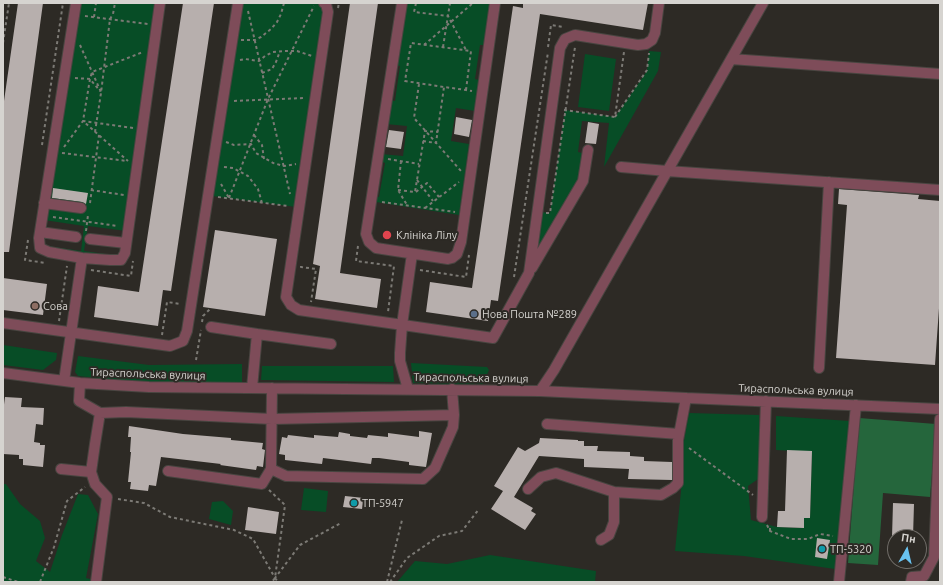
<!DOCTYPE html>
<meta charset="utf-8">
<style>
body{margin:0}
#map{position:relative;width:943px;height:585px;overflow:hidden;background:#2d2a25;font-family:Ubuntu,sans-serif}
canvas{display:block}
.frame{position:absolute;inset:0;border:4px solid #d6d4d0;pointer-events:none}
.north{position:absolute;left:887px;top:529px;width:40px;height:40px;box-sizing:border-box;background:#2d2a25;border:1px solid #716e69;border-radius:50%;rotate:8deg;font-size:11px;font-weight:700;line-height:16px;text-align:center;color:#d6d4d0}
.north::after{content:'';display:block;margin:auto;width:14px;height:18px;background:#69c3f1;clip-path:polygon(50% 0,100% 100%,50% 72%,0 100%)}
</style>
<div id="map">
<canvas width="943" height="585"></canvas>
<div class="frame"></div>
<div class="north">Пн</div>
</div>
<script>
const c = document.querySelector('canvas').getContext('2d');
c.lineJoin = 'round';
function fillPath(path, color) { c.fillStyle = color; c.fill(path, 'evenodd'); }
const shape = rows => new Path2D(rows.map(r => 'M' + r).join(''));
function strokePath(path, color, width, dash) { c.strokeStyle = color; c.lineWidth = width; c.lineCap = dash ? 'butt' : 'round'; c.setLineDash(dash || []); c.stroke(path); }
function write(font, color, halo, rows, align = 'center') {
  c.font = font + ' Ubuntu,sans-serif'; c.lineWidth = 4; c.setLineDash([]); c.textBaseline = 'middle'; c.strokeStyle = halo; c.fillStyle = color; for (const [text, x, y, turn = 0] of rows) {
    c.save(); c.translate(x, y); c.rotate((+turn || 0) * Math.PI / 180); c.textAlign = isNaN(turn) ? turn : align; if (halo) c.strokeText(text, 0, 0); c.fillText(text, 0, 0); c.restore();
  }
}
fillPath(shape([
 [78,3,156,3,126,231,88,226,84,251,120,256,84,254,42,247,41,245,81,251,84,226,44,220],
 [242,3,317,3,322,7,324,14,296,207,212,196],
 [405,3,491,3,485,45,480,45,475,79,479,80,475,111,456,108,451,141,469,144,459,215,376,202,374,196,379,197,385,163,380,161,381,154,403,156,407,126,386,124,390,100,395,101,400,66,394,65],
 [649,51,661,52,658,71,604,167,609,123,582,121,578,152,582,153,579,180,539,248,535,246,540,212,550,213,565,110,615,117,647,71],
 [585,54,616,59,609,111,578,107],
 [3,345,57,353,56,360,43,370,3,365],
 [78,356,149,365,242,364,242,382,138,382,78,376,75,372],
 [411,363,487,367,489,370,483,384,413,383],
 [262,366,393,366,394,382,261,380],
 [689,413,759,415,761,477,748,486,751,520,777,527,804,528,804,518,810,518,812,452,776,450,776,416,850,421,835,569,744,556,675,551,681,491,682,452],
 [3,484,6,484,20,504,40,521,45,538,36,561,50,572,62,535,78,494,88,495,98,514,86,578,102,582,3,582],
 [304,488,328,491,326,512,301,510],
 [223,501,233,511,231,525,209,519,212,502],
 [490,555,596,571,595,582,397,582,415,561,447,564]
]), '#074d26');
fillPath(shape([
 [859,418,936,424,930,497,883,493,878,565,848,563]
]), '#25663c');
fillPath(shape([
 [18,3,43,3,9,252,3,252,3,108],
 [183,3,214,3,171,291,163,290,158,326,94,317,98,286,139,292],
 [350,3,378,3,340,273,381,279,377,308,315,299,320,266,313,264],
 [523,3,648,3,643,30,540,14,498,301,491,300,488,321,426,312,430,282,472,288,513,6,523,8],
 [456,117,472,120,469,137,454,134],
 [588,122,599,124,596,144,585,143],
 [389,130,404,132,401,149,386,147],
 [53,188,88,193,86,204,82,202,52,198],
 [839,189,919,195,918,199,940,201,940,294,935,365,836,358,847,205,838,204],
 [215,230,277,239,265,316,203,307],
 [3,278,47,284,43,315,3,310],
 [5,397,22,398,21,407,44,408,43,425,36,424,34,442,40,443,40,445,45,445,43,467,23,465,23,459,19,459,19,455,3,454,3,412],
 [129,426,183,434,231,438,231,440,263,443,262,449,265,450,263,467,257,466,256,470,220,465,221,464,161,457,156,486,149,485,148,491,130,489,131,482,128,482,131,452,130,452,131,437,128,437],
 [419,431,432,433,426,467,409,465,409,462,379,458,372,458,371,464,323,458,322,464,285,460,285,455,279,454,282,437,287,438,288,435,314,438,314,435,338,437,339,432,350,434,350,436,367,438,368,435,388,437,388,433,419,437],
 [540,438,578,440,578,441,584,441,584,446,598,446,597,451,630,452,630,456,644,457,644,461,672,462,672,480,628,479,629,469,584,467,584,459,539,456,514,497,533,508,531,511,536,514,525,530,491,509,503,491,494,486,518,447,525,451,539,443],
 [787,450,812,451,810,518,804,518,804,528,777,527,778,511,785,511],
 [345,496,364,498,362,509,343,507],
 [893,503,914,504,913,537,892,537],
 [248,507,279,512,276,534,245,530],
 [817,538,830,540,827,559,815,557]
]), '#b7afad');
const minor = shape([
 [76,3,39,238,40,248,49,252,82,258,110,260,121,260,125,253,160,3],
 [324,3,326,4,328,12,286,297,291,305,299,310,493,338,529,273,560,48,565,39,575,35,638,45,646,44,652,40,655,33,659,3],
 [402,3,366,234,369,242,376,248,448,259,452,258,457,254,461,242,495,3],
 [731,59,940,74],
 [621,167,667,171,940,190],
 [44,203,81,208],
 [40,232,76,237],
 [90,239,126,243],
 [532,268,583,181,588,150],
 [3,323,170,346,183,341,187,331,238,3],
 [211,327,257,334,252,388],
 [257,334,331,344],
 [819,368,829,182],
 [3,373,80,383,149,387,540,391,686,398,940,409],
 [64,381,82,258],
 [80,383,79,401,100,413,95,444,91,472,95,484,107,497,96,582],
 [408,389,400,361,400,353,402,325,412,254],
 [540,391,554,370,763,3],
 [100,413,126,412,272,419,454,415],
 [547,424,679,434],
 [61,469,91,472],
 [271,469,286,476,423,479,435,468,453,427,454,415,452,389],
 [168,471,262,484,271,469,272,388],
 [528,489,541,477,556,473,614,492,661,495,673,488,678,483,678,440,686,398],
 [762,517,766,401],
 [601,540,609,535,614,522,614,492],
 [839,582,856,405],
 [911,582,912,577,924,576,934,557,940,419]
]);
strokePath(minor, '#484540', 12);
strokePath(shape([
 [416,3,414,12,448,16,466,50],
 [338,8,339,3],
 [248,11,290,194],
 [85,16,148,24],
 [94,17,96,3],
 [241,40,255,40,261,37,271,29,277,22,281,14,284,3],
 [3,43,9,3],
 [80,45,101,92],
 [424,45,473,3],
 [443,47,450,3],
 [548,47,551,25,564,27],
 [240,60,245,59,259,61,265,56,273,52,284,51,297,51,312,56],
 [262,73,272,69,276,62,280,51],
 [75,78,90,79,100,91],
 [419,84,414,118,461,171],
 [466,90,471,51,411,43,405,81,444,87,466,90,472,91],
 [234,101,305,98],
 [564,110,615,117,624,52],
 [615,117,647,70,649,53],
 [133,128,83,121,90,79,92,72,143,52],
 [95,132,101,93,110,19,113,14,115,3],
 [254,135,262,145,264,159],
 [423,141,436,143,444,87],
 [226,142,234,145,251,144,256,153,273,163,284,166,296,164],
 [42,145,63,3],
 [64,147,83,121,128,161],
 [62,153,127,161],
 [388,159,419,164],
 [401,161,398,190,407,205],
 [224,167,233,168,248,176,258,189,262,203],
 [417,180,433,201],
 [221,184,229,198],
 [91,190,124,195],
 [398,190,415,192,425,131,438,132],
 [416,192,427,183,439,197],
 [218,197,288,206],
 [229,198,268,99,314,6],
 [382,202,455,212],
 [90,203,99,135],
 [425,208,459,182],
 [546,213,550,213,575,47],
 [53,217,118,226],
 [86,231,88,215],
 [28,240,25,260,46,263],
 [358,246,356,261,394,266,388,312],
 [301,266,301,267,316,269,311,302],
 [91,270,131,276,133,261],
 [420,270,466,277,469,255],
 [514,277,548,52],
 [59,321,67,266],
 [202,322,203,316,211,308],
 [162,335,167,302,181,304],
 [196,360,201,330],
 [689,448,753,495],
 [269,490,285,505,275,578,272,582],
 [118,499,144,503,170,517,234,530,253,539,275,578,300,545,341,523],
 [767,525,770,531,791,539,808,539,820,534,833,536],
 [770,531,770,525],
 [3,577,18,582],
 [275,578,278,582],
 [40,582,54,547,67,501,85,487],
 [387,582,402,520],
 [390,582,407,558,439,536,462,531,479,509]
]), '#7c7a75', 2, [3, 3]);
strokePath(minor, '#7e4c59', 10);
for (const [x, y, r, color] of [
 [387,235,5,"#e0444e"],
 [35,306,4,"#8d6e63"],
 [474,314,4,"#5c6f8a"],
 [354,503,4,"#0f9aa8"],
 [822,549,4,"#0f9aa8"]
]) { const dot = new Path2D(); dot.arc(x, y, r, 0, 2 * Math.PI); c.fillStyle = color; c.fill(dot); strokePath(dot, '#2d2a25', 1.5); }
write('11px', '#d6d4d0', '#2d2a25', [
 ["Клініка Лілу",396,235],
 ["Сова",43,306],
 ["Нова Пошта №289",482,314],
 ["ТП-5947",362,503],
 ["ТП-5320",830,549]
], 'left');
write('11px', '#d6d4d0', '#2d2a25', [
 ["Тираспольська вулиця",148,374,2],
 ["Тираспольська вулиця",471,378,1],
 ["Тираспольська вулиця",796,390,2]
]);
</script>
